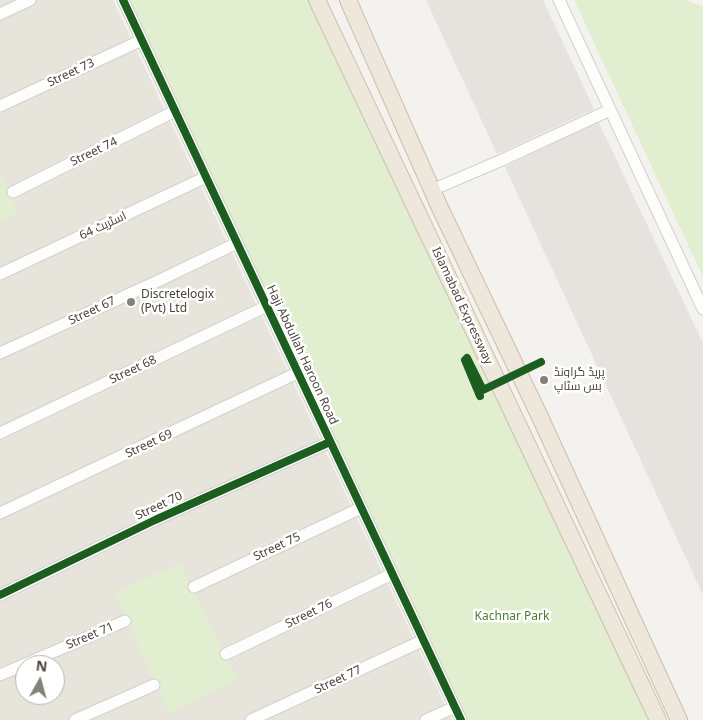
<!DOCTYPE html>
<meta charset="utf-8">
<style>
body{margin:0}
#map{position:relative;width:703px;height:720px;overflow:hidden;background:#f4f2ee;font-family:"Noto Sans",sans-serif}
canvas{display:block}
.north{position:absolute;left:15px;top:655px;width:50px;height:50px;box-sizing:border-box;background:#fff;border:1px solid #b7b4b0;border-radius:50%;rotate:7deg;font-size:14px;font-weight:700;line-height:20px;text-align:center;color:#4b4439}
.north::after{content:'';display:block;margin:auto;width:18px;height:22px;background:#868178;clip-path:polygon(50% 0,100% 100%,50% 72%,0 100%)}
</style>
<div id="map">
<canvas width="703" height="720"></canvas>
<div class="north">N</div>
</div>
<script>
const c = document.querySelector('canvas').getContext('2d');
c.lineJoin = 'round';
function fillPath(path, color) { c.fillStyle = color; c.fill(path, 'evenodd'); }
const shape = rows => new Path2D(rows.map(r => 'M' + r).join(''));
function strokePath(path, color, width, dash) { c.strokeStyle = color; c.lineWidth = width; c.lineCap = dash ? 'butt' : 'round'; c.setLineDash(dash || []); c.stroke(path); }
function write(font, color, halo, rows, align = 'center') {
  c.font = font + ' "Noto Sans",Cairo,sans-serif'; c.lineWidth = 5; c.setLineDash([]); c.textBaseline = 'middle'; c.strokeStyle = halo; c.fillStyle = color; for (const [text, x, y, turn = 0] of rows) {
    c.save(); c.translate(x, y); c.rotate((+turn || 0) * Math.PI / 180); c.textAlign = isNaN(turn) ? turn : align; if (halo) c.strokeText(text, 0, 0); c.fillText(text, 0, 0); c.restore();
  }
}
fillPath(shape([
 [0,0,113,0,452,720,0,720],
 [25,665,55,665,55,695,25,695]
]), '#e7e4dc');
fillPath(shape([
 [128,0,314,0,658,720,463,720],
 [574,0,684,0,703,6,703,277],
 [0,173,18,212,0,221],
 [180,563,237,680,169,713,115,593]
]), '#e1eecf');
fillPath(shape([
 [426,0,543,0,594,109,497,154],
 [598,121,703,343,703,595,505,167]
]), '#e6e3df');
const minor = shape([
 [123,0,461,720],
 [559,0,703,309],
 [0,14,30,0],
 [0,106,142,40],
 [432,190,502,160,610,110],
 [13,192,175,111],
 [0,274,206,177],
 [0,353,158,281,237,243],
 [0,433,267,306],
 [0,513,297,373],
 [194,587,361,508],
 [0,595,155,520,330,442],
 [226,654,392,574],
 [0,675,125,621],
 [75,720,154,685],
 [251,720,424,640],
 [426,720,455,707]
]);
const highway = shape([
 [317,0,658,720],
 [348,0,440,208,540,417,679,720]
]);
strokePath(minor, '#d2d0cb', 13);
strokePath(highway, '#ccbfa9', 18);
strokePath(minor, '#fdfdfc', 11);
strokePath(highway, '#ede8db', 16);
strokePath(shape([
 [123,0,461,720],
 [480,396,465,360,467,358,483,390,541,362],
 [0,595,155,520,330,442]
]), '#1b5e20', 8);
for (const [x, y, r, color] of [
 [131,302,5,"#868178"],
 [544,380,5,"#868178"]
]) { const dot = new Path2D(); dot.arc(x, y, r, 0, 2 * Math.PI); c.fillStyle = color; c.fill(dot); strokePath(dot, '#fff', 2); }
write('12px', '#4b4439', '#fff', [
 ["Street 73",71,73,-25],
 ["Street 74",94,152,-26],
 ["اسٹریٹ 64",103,226,-25],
 ["Islamabad Expressway",462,306,65],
 ["Street 67",92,311,-25],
 ["Haji Abdullah Haroon Road",302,355,65],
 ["Street 68",133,370,-25],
 ["Street 69",149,444,-25],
 ["Street 70",159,506,-25],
 ["Street 75",277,547,-25],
 ["Street 76",309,614,-26],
 ["Street 71",90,636,-23],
 ["Street 77",338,680,-25]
]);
write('12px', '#4b4439', '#fff', [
 ["Discretelogix",141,295],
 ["(Pvt) Ltd",141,309],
 ["پریڈ گراونڈ",554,373],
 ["بس سٹاپ",554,387]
], 'left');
write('12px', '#4a7f2a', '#fff', [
 ["Kachnar Park",512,617]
]);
</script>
